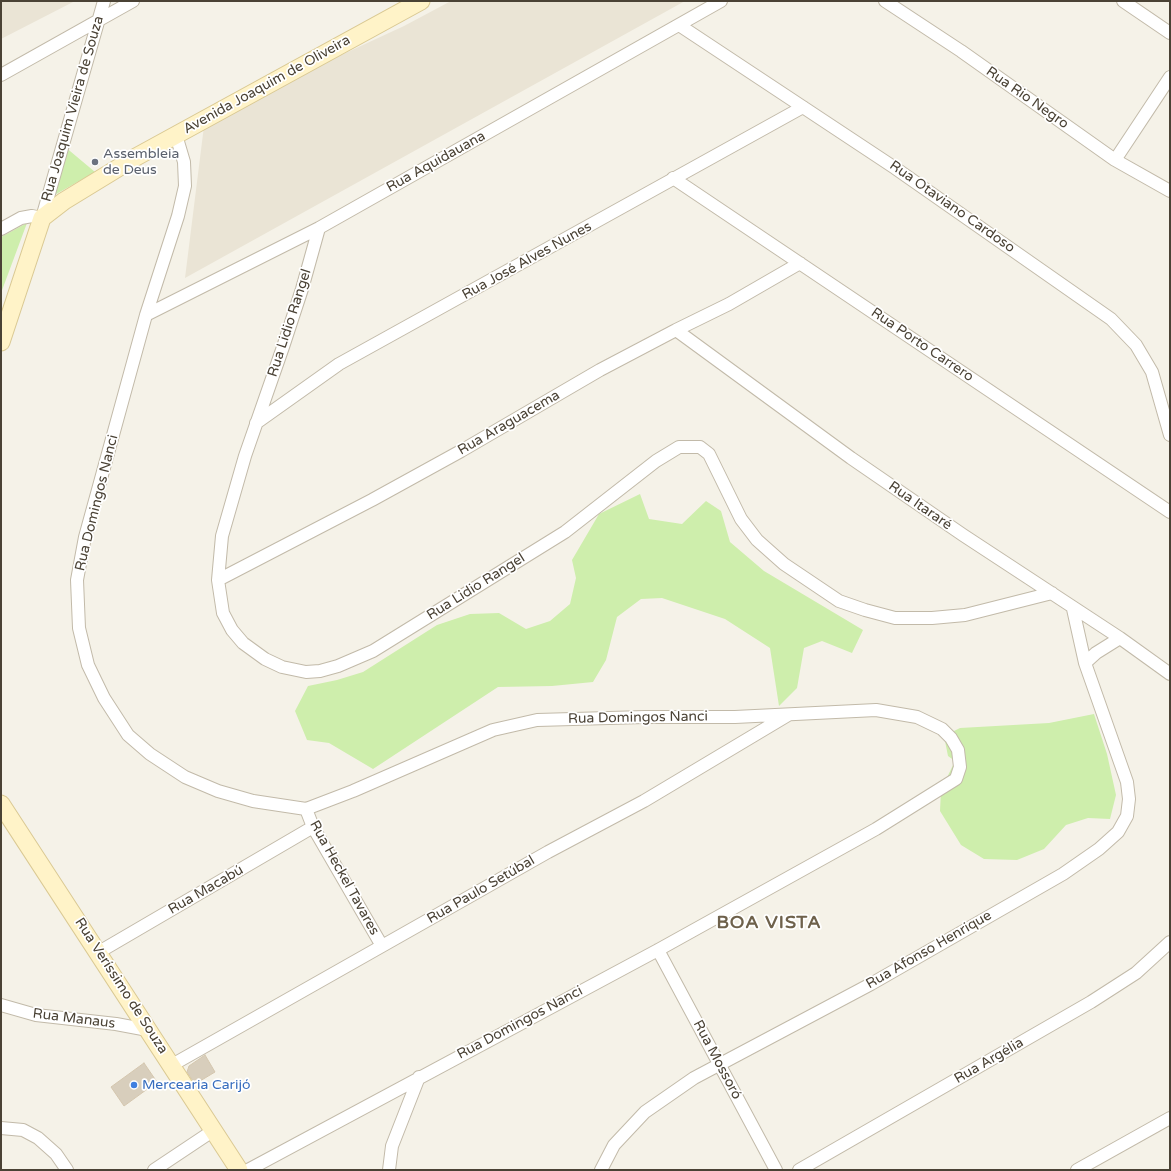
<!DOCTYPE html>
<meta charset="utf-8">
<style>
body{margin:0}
#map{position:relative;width:1171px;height:1171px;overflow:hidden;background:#f5f2e8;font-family:"Varela Round",sans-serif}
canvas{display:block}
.frame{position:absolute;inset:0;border:2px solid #4a4235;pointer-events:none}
</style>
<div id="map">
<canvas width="1171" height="1171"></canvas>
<div class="frame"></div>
</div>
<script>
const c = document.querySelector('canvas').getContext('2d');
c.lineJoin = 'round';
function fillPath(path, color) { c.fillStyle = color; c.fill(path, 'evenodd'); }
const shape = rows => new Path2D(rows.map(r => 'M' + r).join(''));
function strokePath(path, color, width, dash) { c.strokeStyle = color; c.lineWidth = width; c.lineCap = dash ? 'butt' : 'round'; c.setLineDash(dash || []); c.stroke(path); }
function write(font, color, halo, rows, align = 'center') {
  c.font = font + ' "Varela Round",sans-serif'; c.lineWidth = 3.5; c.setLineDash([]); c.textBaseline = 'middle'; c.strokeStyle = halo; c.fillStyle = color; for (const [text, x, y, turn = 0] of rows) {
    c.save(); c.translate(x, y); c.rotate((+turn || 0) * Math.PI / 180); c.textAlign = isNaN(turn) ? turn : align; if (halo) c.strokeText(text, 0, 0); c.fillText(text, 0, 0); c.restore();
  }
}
fillPath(shape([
 [1,1,75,1,1,39],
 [451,1,685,1,185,278,205,118,404,26]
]), '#eae4d5');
fillPath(shape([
 [64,146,95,172,51,197],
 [27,223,1,293,1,237],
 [640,494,649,519,682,524,706,501,721,511,730,542,764,571,863,630,852,653,822,641,804,648,797,688,779,706,770,648,725,619,662,598,641,599,617,617,606,660,593,682,552,686,498,687,373,769,329,743,307,740,295,711,308,686,337,680,363,672,437,625,470,614,499,613,526,629,550,621,570,604,576,578,572,560,599,514],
 [1094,714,1107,754,1116,795,1110,819,1088,818,1066,825,1044,849,1017,860,984,859,961,845,940,811,941,790,955,761,948,756,944,736,960,728,1049,723]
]), '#ceeeac');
const building = shape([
 [205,1055,215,1072,195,1084,187,1072,189,1066,205,1055],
 [144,1063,157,1082,124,1106,111,1087,144,1063]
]);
fillPath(building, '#d8cebc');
strokePath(building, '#d4c6ae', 1);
const street = shape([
 [885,1,961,51,1115,160,1170,191],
 [1123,1,1170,33],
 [679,25,895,168,1111,319,1136,345,1152,372,1170,435],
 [1,75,133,1],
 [176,135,184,162,185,186,178,216,146,315,85,537,77,580,79,628,88,665,104,698,128,735,150,754,185,777,218,791,253,801,306,809,353,791,493,730,537,720,645,717,735,717,876,710,917,717,942,729,951,738,958,750,960,767,956,779,876,829,658,950,248,1170],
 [1115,160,1170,77],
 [673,178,1170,512],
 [319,228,302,289,283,347,245,456,222,536,218,580,223,613,232,630,243,643,265,659,282,667,306,672,320,671,338,666,373,651,565,532,656,461,679,447,700,447,709,454,741,519,757,540,784,564,839,601,865,610,895,618,932,618,965,615,1052,593],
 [1,229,21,218,32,216,42,218,104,1],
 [146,315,319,228,721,1],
 [676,330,851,458,963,535,1120,638,1170,674],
 [256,423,339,364,803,107],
 [218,580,372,500,461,451,600,370,676,330,729,304,800,263],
 [1085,663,1096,653,1120,638],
 [306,809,313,827,382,946],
 [658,950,776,1170],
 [99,952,313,827],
 [1,1005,36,1015,116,1024,148,1030],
 [172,1065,548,852,644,801,788,715],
 [1,1128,23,1130,38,1138,56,1154,67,1170],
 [154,1170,214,1130],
 [389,1170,392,1146,419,1077],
 [601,1170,614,1145,645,1112,694,1078,871,984,1063,874,1099,849,1118,832,1127,816,1129,799,1127,782,1085,663,1073,609],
 [799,1170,1091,1002,1136,973,1170,942],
 [1077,1170,1170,1118]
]);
const secondary = shape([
 [1,342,42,218,64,201,136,157,421,1],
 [1,804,239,1170]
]);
strokePath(street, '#c2baa9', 14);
strokePath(secondary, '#dac993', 19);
strokePath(street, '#fff', 12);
strokePath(secondary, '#fff3c8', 17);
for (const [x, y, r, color] of [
 [95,162,4,"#6b7280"],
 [134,1085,4,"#3f7fe0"]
]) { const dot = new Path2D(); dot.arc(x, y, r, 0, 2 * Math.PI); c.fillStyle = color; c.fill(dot); strokePath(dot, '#fff', 1.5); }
write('14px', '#4a4235', '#fff', [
 ["Avenida Joaquim de Oliveira",267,85,-29],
 ["Rua Rio Negro",1027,98,35],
 ["Rua Joaquim Vieira de Souza",73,109,-74],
 ["Rua Aquidauana",436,162,-29],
 ["Rua Otaviano Cardoso",952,207,35],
 ["Rua José Alves Nunes",527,261,-29],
 ["Rua Lidio Rangel",290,323,-72],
 ["Rua Porto Carrero",922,345,34],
 ["Rua Araguacema",509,423,-30],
 ["Rua Domingos Nanci",97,503,-76],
 ["Rua Itararé",920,506,35],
 ["Rua Lidio Rangel",476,587,-32],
 ["Rua Domingos Nanci",638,718,-1],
 ["Rua Heckel Tavares",344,878,61],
 ["Rua Macabú",206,890,-30],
 ["Rua Paulo Setúbal",481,890,-30],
 ["Rua Afonso Henrique",929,950,-30],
 ["Rua Veríssimo de Souza",121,986,57],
 ["Rua Manaus",74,1019,7],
 ["Rua Domingos Nanci",520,1023,-28],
 ["Rua Mossoró",717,1060,62],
 ["Rua Argélia",989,1061,-30]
]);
write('14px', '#5b616d', '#fff', [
 ["Assembleia",103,154],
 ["de Deus",103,170]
], 'left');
write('14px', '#366cbe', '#fff', [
 ["Mercearia Carijó",142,1085]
], 'left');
c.letterSpacing = '1px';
write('bold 18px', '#6e614b', '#fff', [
 ["BOA VISTA",769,923]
]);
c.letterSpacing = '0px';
</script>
